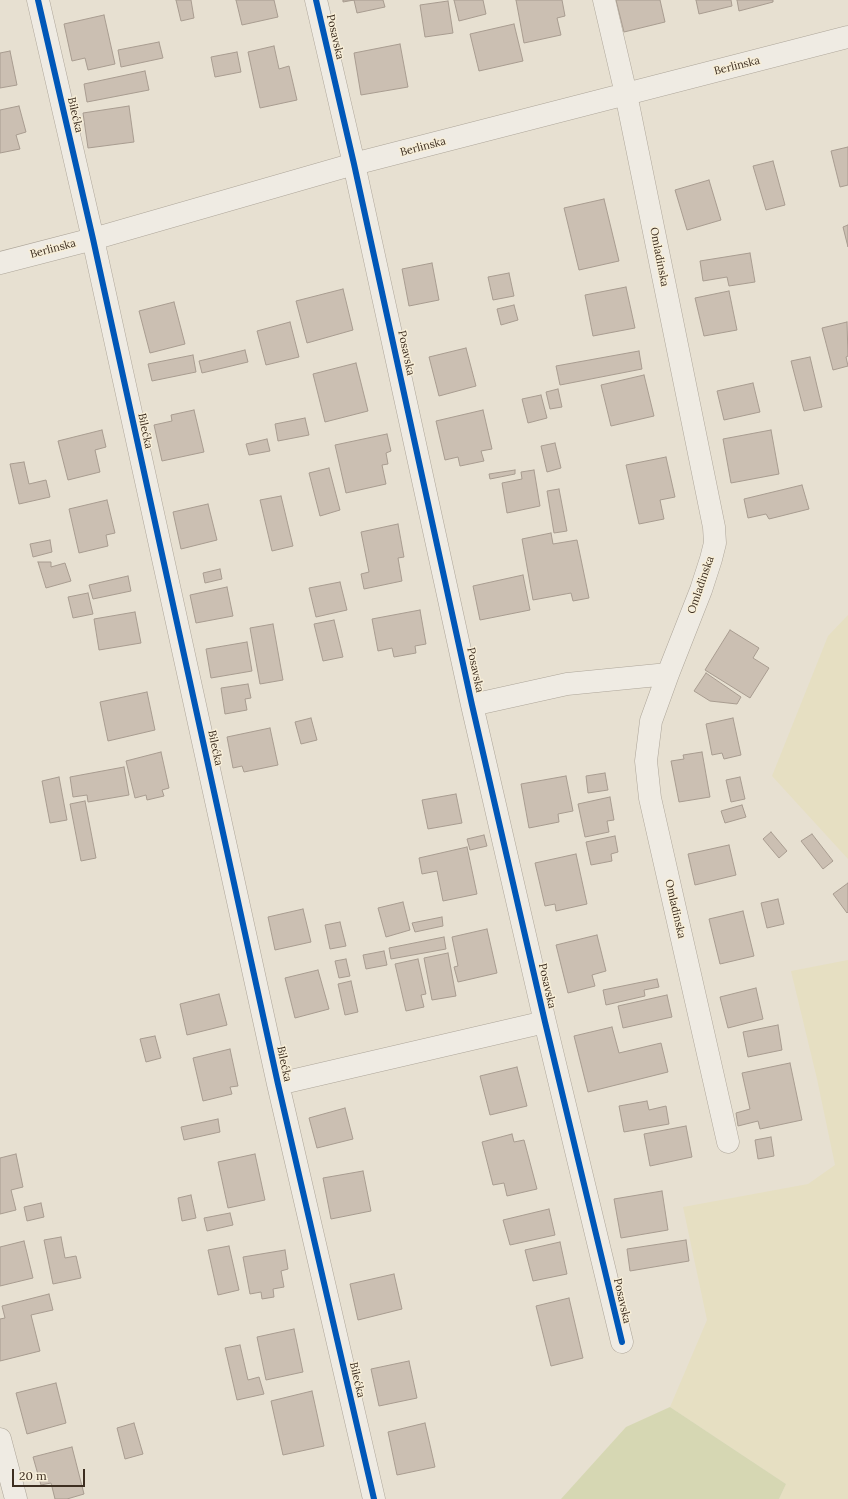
<!DOCTYPE html>
<meta charset="utf-8">
<style>
body{margin:0}
#map{position:relative;width:848px;height:1499px;overflow:hidden;background:#e7e0d1;font-family:Lora,serif}
canvas{display:block}
.scale{position:absolute;left:12px;top:1469px;width:73px;height:18px;box-sizing:border-box;border:2px solid #3d2e20;border-top:0;padding-left:5px;font-size:12px;line-height:14px;white-space:nowrap;color:#3d2e20;-webkit-text-stroke:3px #f7eed8;paint-order:stroke}
</style>
<div id="map">
<canvas width="848" height="1499"></canvas>
<div class="scale">20 m</div>
</div>
<script>
const c = document.querySelector('canvas').getContext('2d');
c.lineJoin = 'round';
function fillPath(path, color) { c.fillStyle = color; c.fill(path, 'evenodd'); }
const shape = rows => new Path2D(rows.map(r => 'M' + r).join(''));
function strokePath(path, color, width, dash) { c.strokeStyle = color; c.lineWidth = width; c.lineCap = dash ? 'butt' : 'round'; c.setLineDash(dash || []); c.stroke(path); }
function write(font, color, halo, rows, align = 'center') {
  c.font = font + ' Lora,serif'; c.lineWidth = 3; c.setLineDash([]); c.textBaseline = 'middle'; c.strokeStyle = halo; c.fillStyle = color; for (const [text, x, y, turn = 0] of rows) {
    c.save(); c.translate(x, y); c.rotate((+turn || 0) * Math.PI / 180); c.textAlign = isNaN(turn) ? turn : align; if (halo) c.strokeText(text, 0, 0); c.fillText(text, 0, 0); c.restore();
  }
}
fillPath(shape([
 [848,615,848,859,772,776,828,636],
 [848,960,848,1499,779,1499,786,1484,670,1407,707,1320,683,1207,808,1184,835,1165,817,1079,791,971]
]), '#e6dfc2');
fillPath(shape([
 [670,1407,786,1484,779,1499,561,1499,626,1427]
]), '#d6d7b3');
const building = shape([
 [176,0,191,0,194,18,181,21,176,0],
 [236,0,274,0,278,17,242,25,236,0],
 [343,0,383,0,385,7,357,13,354,0,343,2,343,0],
 [454,0,483,0,486,14,459,21,454,0],
 [516,0,562,0,565,16,557,18,561,35,524,43,516,0],
 [616,0,660,0,665,22,624,32,616,0],
 [696,0,731,0,732,6,699,14,696,0],
 [737,0,773,0,773,2,739,11,737,0],
 [448,1,453,33,425,37,420,5,448,1],
 [104,15,115,64,88,70,85,58,72,61,64,24,104,15],
 [514,24,523,61,479,71,470,34,514,24],
 [159,42,163,58,121,67,118,50,159,42],
 [400,44,408,87,361,95,354,53,400,44],
 [274,46,279,69,289,66,297,100,260,108,248,52,274,46],
 [10,51,17,85,0,88,0,53,10,51],
 [237,52,241,72,215,77,211,57,237,52],
 [145,71,149,90,87,102,84,84,145,71],
 [19,106,26,132,16,135,20,149,0,153,0,110,19,106],
 [129,106,134,142,88,148,83,113,129,106],
 [848,147,848,185,840,187,831,151,848,147],
 [773,161,785,205,766,210,753,166,773,161],
 [709,180,721,220,687,230,675,190,709,180],
 [604,199,619,261,579,270,564,208,604,199],
 [848,225,848,247,843,227,848,225],
 [750,253,755,282,729,286,727,277,703,281,700,261,750,253],
 [432,263,439,300,409,306,402,269,432,263],
 [509,273,514,296,493,300,488,277,509,273],
 [626,287,635,328,593,336,585,295,626,287],
 [343,289,353,330,307,343,296,301,343,289],
 [729,291,737,330,704,336,695,298,729,291],
 [174,302,185,344,150,353,139,311,174,302],
 [514,305,518,320,501,325,497,309,514,305],
 [290,322,299,357,266,365,257,331,290,322],
 [847,322,848,356,846,357,848,366,833,370,822,328,847,322],
 [466,348,476,386,439,396,429,357,466,348],
 [245,350,248,362,202,373,199,361,245,350],
 [639,351,642,369,560,385,556,366,639,351],
 [193,355,196,372,152,381,148,364,193,355],
 [810,357,822,407,804,411,791,361,810,357],
 [356,363,368,411,325,422,313,374,356,363],
 [644,375,654,416,611,426,601,385,644,375],
 [753,383,760,412,724,420,717,391,753,383],
 [558,389,562,407,550,409,546,392,558,389],
 [541,395,547,418,528,423,522,399,541,395],
 [194,410,204,452,162,461,154,425,172,421,171,415,194,410],
 [483,410,492,449,481,451,484,461,460,466,458,457,445,460,436,421,483,410],
 [305,418,309,435,278,441,275,424,305,418],
 [102,430,106,447,95,450,100,472,68,480,58,441,102,430],
 [771,430,779,474,731,483,723,439,771,430],
 [387,434,391,451,386,453,388,464,382,465,386,484,346,493,335,445,387,434],
 [267,439,270,451,249,455,246,444,267,439],
 [555,443,561,468,547,472,541,446,555,443],
 [666,457,675,497,660,500,664,519,639,524,626,465,666,457],
 [24,462,29,484,46,480,50,497,19,504,10,464,24,462],
 [329,468,340,510,320,516,309,473,329,468],
 [515,470,515,474,490,479,489,474,515,470],
 [534,470,540,506,507,513,502,483,522,479,521,472,534,470],
 [802,485,809,509,769,519,766,514,748,518,744,499,802,485],
 [559,489,567,531,554,533,547,491,559,489],
 [281,496,293,546,272,551,260,500,281,496],
 [107,500,115,533,106,535,108,546,79,553,69,509,107,500],
 [208,504,217,540,181,549,173,512,208,504],
 [398,524,404,557,398,558,402,581,364,589,361,574,369,572,361,532,398,524],
 [551,533,553,544,577,540,589,598,573,601,571,593,533,600,522,539,551,533],
 [50,540,52,552,33,557,30,544,50,540],
 [38,562,51,562,51,567,65,563,71,581,46,588,38,562],
 [220,569,222,579,205,583,203,573,220,569],
 [523,575,530,610,480,620,473,586,523,575],
 [128,576,131,591,93,599,89,585,128,576],
 [340,582,347,610,316,617,309,588,340,582],
 [227,587,233,616,196,623,190,595,227,587],
 [88,593,93,614,73,618,68,597,88,593],
 [420,610,426,644,415,646,416,653,394,657,392,648,378,651,372,619,420,610],
 [135,612,141,643,99,650,94,619,135,612],
 [334,620,343,657,323,661,314,624,334,620],
 [273,624,283,680,260,684,250,628,273,624],
 [730,630,759,648,753,658,769,668,750,698,705,670,730,630],
 [247,642,252,671,211,678,206,649,247,642],
 [706,673,741,697,737,704,710,701,694,691,706,673],
 [248,684,251,698,245,699,247,710,225,714,221,688,248,684],
 [147,692,155,730,108,741,100,702,147,692],
 [311,718,317,740,301,744,295,722,311,718],
 [733,718,741,755,724,759,722,753,712,755,706,724,733,718],
 [270,728,278,765,244,772,242,766,233,768,227,737,270,728],
 [161,752,169,788,162,790,164,796,147,800,146,795,135,798,126,761,161,752],
 [702,752,710,797,679,802,671,761,684,759,683,755,702,752],
 [124,767,129,795,88,802,87,795,73,797,70,777,124,767],
 [605,773,608,790,588,793,586,776,605,773],
 [566,776,573,811,558,814,559,822,529,828,521,784,566,776],
 [59,777,67,820,50,823,42,781,59,777],
 [740,777,745,799,731,802,726,780,740,777],
 [456,794,462,823,428,829,422,800,456,794],
 [610,797,614,820,607,821,609,832,585,837,578,804,610,797],
 [85,801,96,858,81,861,70,804,85,801],
 [742,805,746,817,725,823,721,811,742,805],
 [771,832,787,851,779,858,763,839,771,832],
 [812,834,833,861,823,869,801,841,812,834],
 [484,835,487,846,470,850,467,839,484,835],
 [615,836,618,852,611,854,612,861,591,865,586,842,615,836],
 [729,845,736,875,695,885,688,854,729,845],
 [467,847,477,894,443,901,437,871,422,874,419,858,467,847],
 [576,854,587,904,556,911,555,904,545,906,535,863,576,854],
 [848,883,848,912,847,913,833,894,848,883],
 [778,899,784,924,767,928,761,903,778,899],
 [403,902,410,930,386,937,378,908,403,902],
 [303,909,311,942,275,950,268,917,303,909],
 [743,911,754,956,720,964,709,919,743,911],
 [442,917,443,926,415,932,412,923,442,917],
 [340,922,346,946,330,949,325,925,340,922],
 [487,929,497,973,458,982,454,967,458,966,452,937,487,929],
 [597,935,606,971,592,975,595,986,568,993,556,945,597,935],
 [444,937,446,949,391,959,389,948,444,937],
 [384,951,387,965,366,969,363,955,384,951],
 [448,953,456,996,432,1000,424,958,448,953],
 [346,959,350,976,339,978,335,961,346,959],
 [418,959,426,994,421,995,424,1007,406,1011,395,964,418,959],
 [318,970,329,1009,295,1018,285,978,318,970],
 [657,979,659,987,644,990,645,996,606,1005,603,990,657,979],
 [351,981,358,1012,345,1015,338,984,351,981],
 [756,988,763,1019,728,1028,720,997,756,988],
 [219,994,227,1025,187,1035,180,1004,219,994],
 [667,995,672,1017,623,1028,618,1006,667,995],
 [778,1025,782,1050,748,1057,743,1032,778,1025],
 [612,1027,619,1053,661,1043,668,1072,588,1092,574,1036,612,1027],
 [155,1036,161,1058,146,1062,140,1039,155,1036],
 [230,1049,238,1086,230,1087,232,1094,203,1101,193,1058,230,1049],
 [790,1063,802,1120,760,1129,758,1121,738,1126,736,1113,750,1109,742,1073,790,1063],
 [517,1067,527,1106,490,1115,480,1076,517,1067],
 [647,1101,649,1110,666,1106,669,1124,624,1132,619,1106,647,1101],
 [345,1108,353,1139,317,1148,309,1118,345,1108],
 [218,1119,220,1132,184,1140,181,1127,218,1119],
 [686,1126,692,1157,650,1166,644,1134,686,1126],
 [512,1134,514,1142,524,1140,537,1189,507,1196,504,1183,493,1185,482,1142,512,1134],
 [771,1137,774,1156,758,1159,755,1140,771,1137],
 [16,1154,23,1187,11,1190,16,1210,0,1214,0,1158,16,1154],
 [255,1154,265,1200,228,1208,218,1162,255,1154],
 [363,1171,371,1211,331,1219,323,1178,363,1171],
 [662,1191,668,1230,621,1238,614,1199,662,1191],
 [191,1195,196,1218,182,1221,178,1198,191,1195],
 [41,1203,44,1217,27,1221,24,1207,41,1203],
 [549,1209,555,1235,510,1245,503,1220,549,1209],
 [230,1213,233,1225,207,1231,204,1218,230,1213],
 [61,1237,65,1258,76,1256,81,1278,53,1284,44,1240,61,1237],
 [686,1240,689,1261,630,1271,627,1249,686,1240],
 [24,1241,33,1278,0,1286,0,1247,24,1241],
 [560,1242,567,1274,533,1281,525,1250,560,1242],
 [229,1246,239,1290,218,1295,208,1250,229,1246],
 [285,1250,288,1269,281,1271,284,1287,273,1289,274,1297,262,1299,261,1292,250,1294,243,1257,285,1250],
 [394,1274,402,1309,358,1320,350,1284,394,1274],
 [49,1294,53,1310,31,1315,40,1351,0,1361,0,1319,5,1318,2,1306,49,1294],
 [569,1298,583,1358,551,1366,536,1306,569,1298],
 [294,1329,303,1372,266,1380,257,1337,294,1329],
 [240,1345,248,1380,259,1377,264,1394,237,1400,225,1348,240,1345],
 [409,1361,417,1398,379,1406,371,1369,409,1361],
 [56,1383,66,1423,27,1434,16,1393,56,1383],
 [312,1391,324,1446,283,1455,271,1401,312,1391],
 [134,1423,143,1454,125,1459,117,1428,134,1423],
 [425,1423,435,1467,397,1475,388,1432,425,1423],
 [72,1447,84,1494,67,1499,55,1499,51,1483,41,1485,33,1457,72,1447]
]);
fillPath(building, '#cbbfb2');
strokePath(building, '#a89c90', 1);
const street = shape([
 [38,0,93,239,278,1084,374,1499],
 [316,0,354,164,472,705,545,1022,622,1342],
 [604,0,626,94,714,527,715,543,711,559,701,590,668,674,651,721,646,761,650,798,728,1142],
 [0,263,93,239,354,164,848,37],
 [472,705,567,684,668,674],
 [278,1084,545,1022],
 [0,1439,16,1499]
]);
strokePath(street, '#ada599', 23);
strokePath(street, '#efebe3', 22);
strokePath(shape([
 [38,0,93,239,278,1084,374,1499],
 [316,0,354,164,472,705,545,1022,622,1342]
]), '#0057b8', 6);
write('11px', '#3d2e20', '#f7eed8', [
 ["Posavska",335,37,77],
 ["Berlinska",737,66,-14],
 ["Bilećka",75,115,77],
 ["Berlinska",423,147,-15],
 ["Berlinska",53,249,-15],
 ["Omladinska",659,257,79],
 ["Posavska",406,353,78],
 ["Bilećka",145,431,78],
 ["Omladinska",701,585,-71],
 ["Posavska",475,670,78],
 ["Bilećka",215,748,78],
 ["Omladinska",675,909,77],
 ["Posavska",547,986,77],
 ["Bilećka",284,1064,78],
 ["Posavska",622,1301,77],
 ["Bilećka",357,1380,77]
]);
</script>
